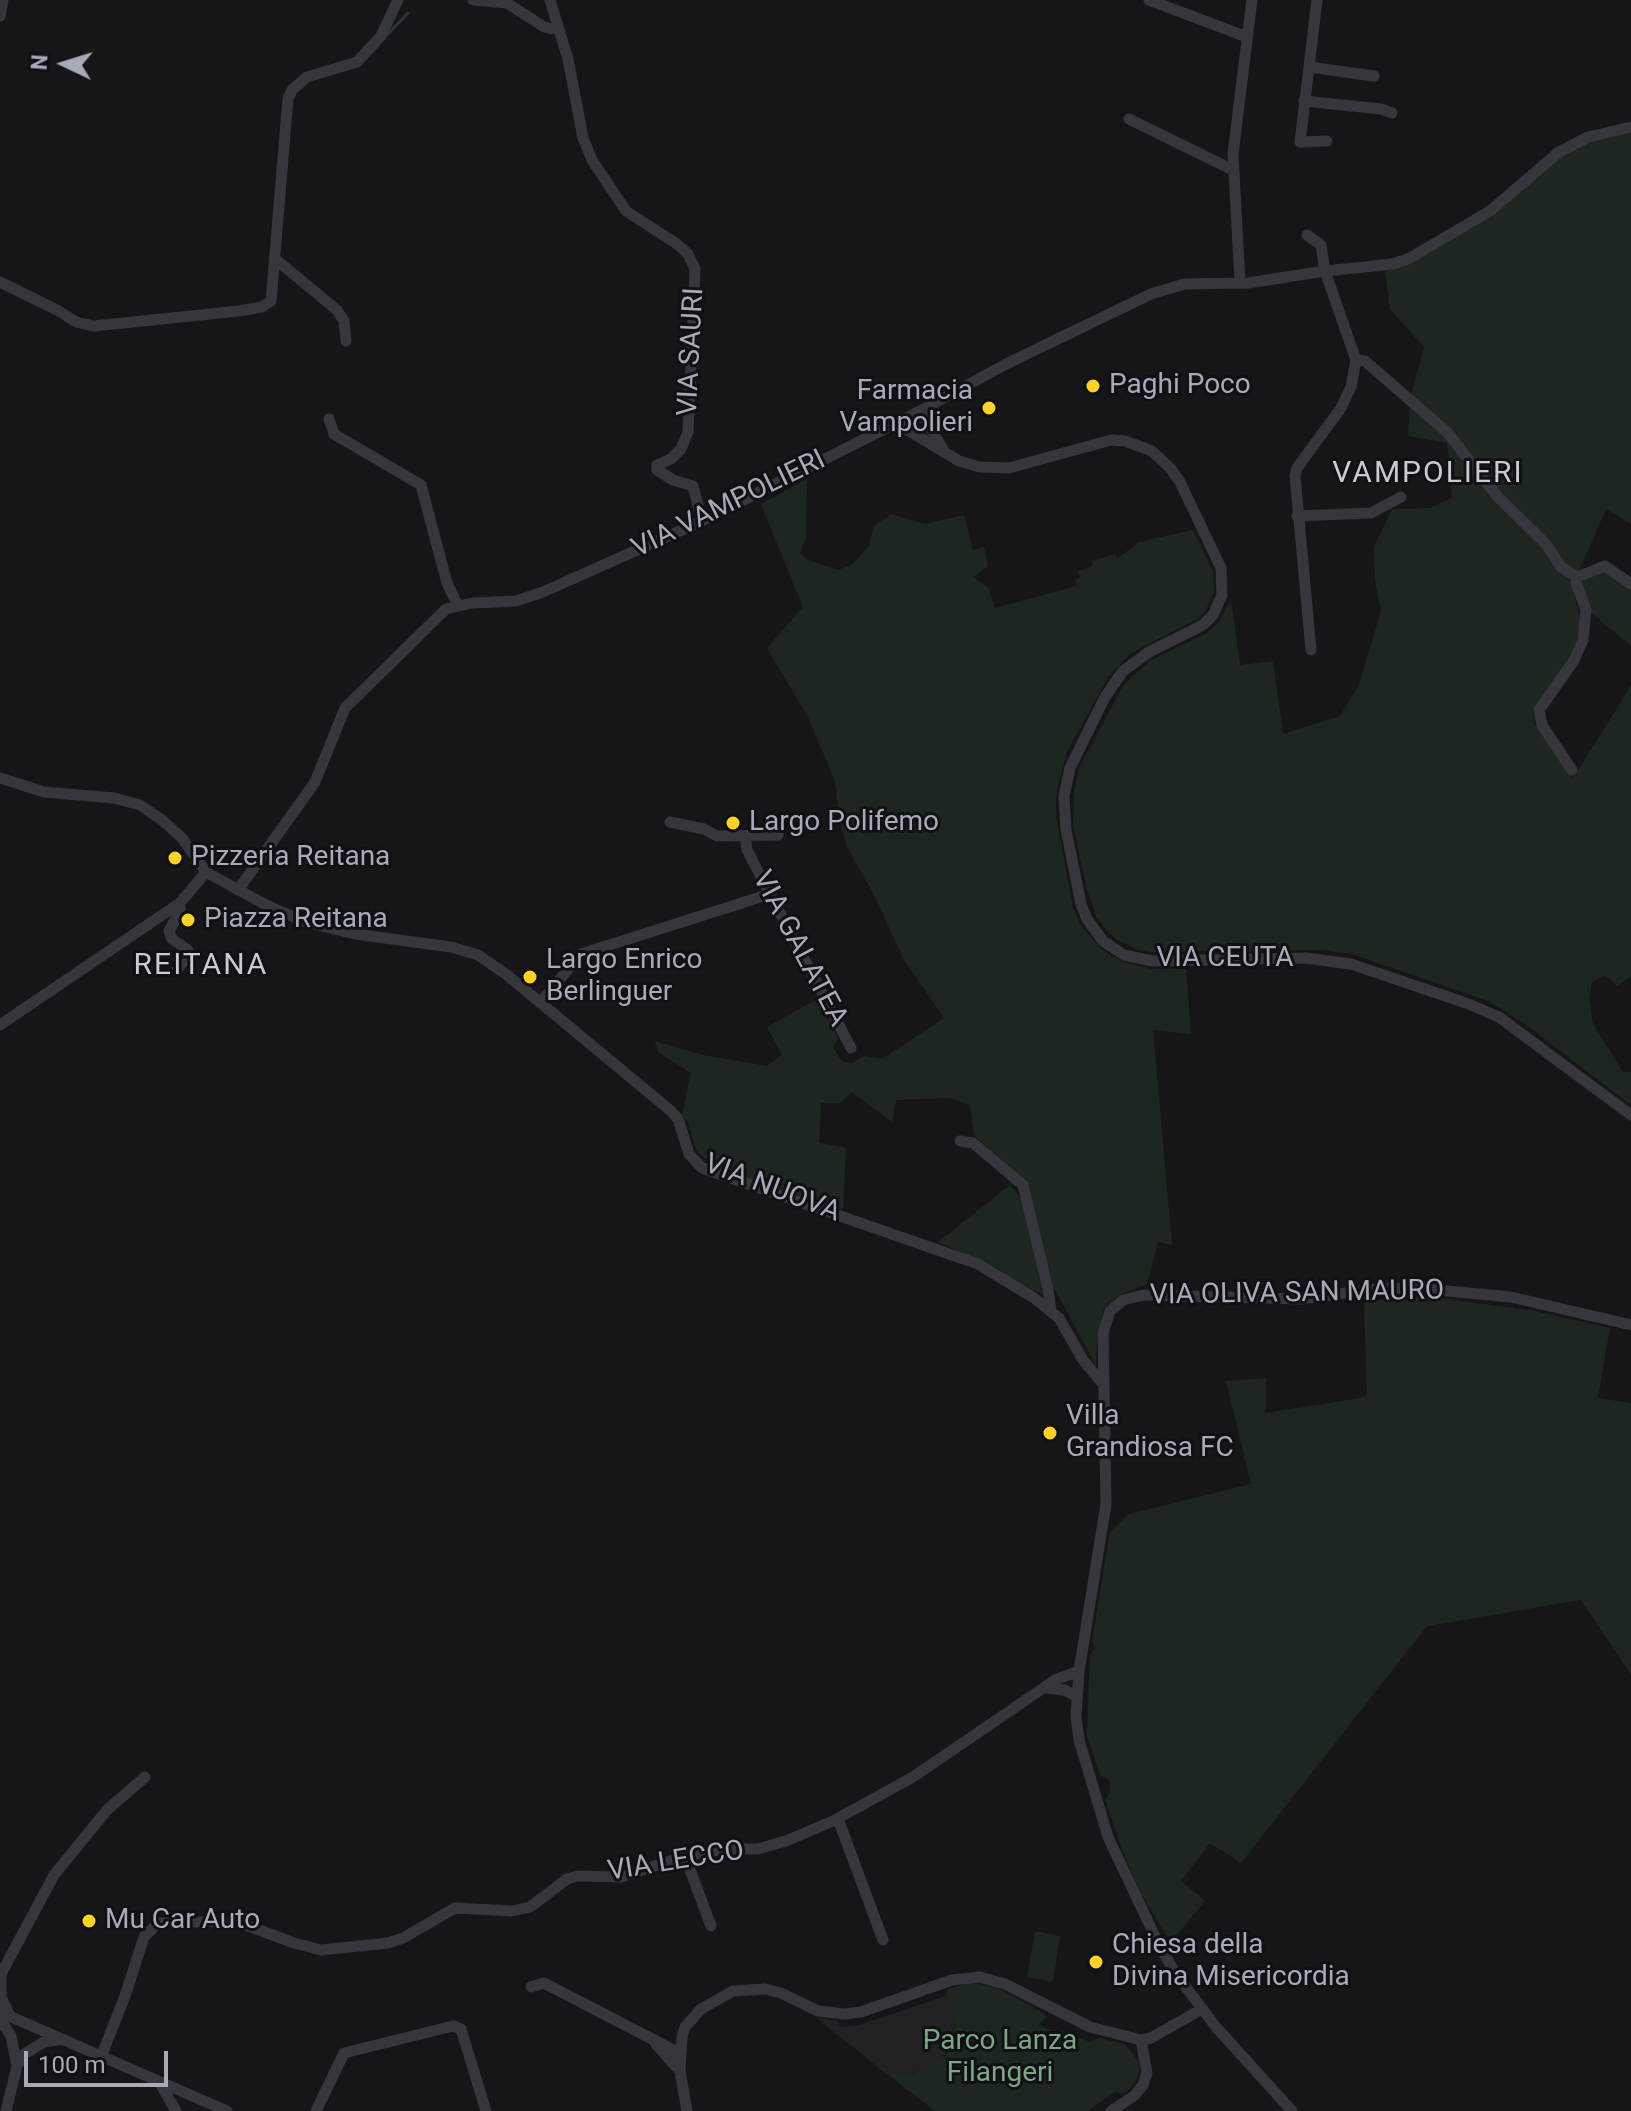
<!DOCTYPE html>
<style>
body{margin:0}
#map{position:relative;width:1631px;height:2111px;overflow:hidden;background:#161618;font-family:Roboto,sans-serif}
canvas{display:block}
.north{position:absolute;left:24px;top:24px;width:80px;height:80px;-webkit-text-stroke:6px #111113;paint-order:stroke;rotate:274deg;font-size:22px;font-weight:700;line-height:32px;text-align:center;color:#a7aab9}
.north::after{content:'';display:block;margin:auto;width:28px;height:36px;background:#a7aab9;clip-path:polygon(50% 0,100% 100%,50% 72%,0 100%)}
.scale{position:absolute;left:24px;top:2051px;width:144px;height:36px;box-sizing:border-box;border:4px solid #a7aab9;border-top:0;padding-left:10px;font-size:24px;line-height:28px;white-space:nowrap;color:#a7aab9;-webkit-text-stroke:6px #111113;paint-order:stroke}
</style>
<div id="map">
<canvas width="1631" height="2111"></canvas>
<div class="north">N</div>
<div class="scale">100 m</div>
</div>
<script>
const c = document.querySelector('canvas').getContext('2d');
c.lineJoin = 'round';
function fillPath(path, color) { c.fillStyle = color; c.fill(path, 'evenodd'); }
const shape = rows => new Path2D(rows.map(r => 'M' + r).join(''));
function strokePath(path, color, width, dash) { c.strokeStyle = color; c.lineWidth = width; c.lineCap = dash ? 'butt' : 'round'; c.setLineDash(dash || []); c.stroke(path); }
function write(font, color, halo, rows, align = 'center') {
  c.font = font + ' Roboto,sans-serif'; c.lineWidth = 6; c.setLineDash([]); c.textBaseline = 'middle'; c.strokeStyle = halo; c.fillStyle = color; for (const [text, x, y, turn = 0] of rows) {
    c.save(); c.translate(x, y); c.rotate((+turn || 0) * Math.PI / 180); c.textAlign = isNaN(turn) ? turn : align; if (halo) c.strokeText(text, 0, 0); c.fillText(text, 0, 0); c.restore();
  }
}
fillPath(shape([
 [946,1996,956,2023,950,2037,950,2046,942,2059,911,2074,883,2071,815,2017,837,2021,841,2027,859,2025]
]), '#222225');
fillPath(shape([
 [1631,133,1631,524,1606,509,1579,571,1573,572,1411,395,1424,347,1390,309,1385,271,1415,261,1484,221,1547,166,1571,151,1594,140],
 [1410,402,1448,437,1545,547,1571,582,1581,621,1576,642,1566,663,1533,711,1534,723,1573,778,1631,686,1631,976,1617,986,1605,975,1592,982,1589,999,1593,1024,1623,1072,1631,1072,1631,1105,1521,1021,1488,1001,1352,954,1322,950,1153,952,1138,950,1118,940,1106,930,1096,916,1086,886,1073,824,1074,790,1080,766,1124,684,1151,660,1207,633,1219,622,1231,599,1240,665,1273,661,1283,734,1340,716,1359,685,1381,611,1375,579,1374,547,1392,509,1430,508,1452,498,1447,443,1408,436],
 [807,479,806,537,800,553,808,560,838,570,853,564,869,546,874,526,891,514,925,524,964,515,973,550,984,547,988,566,973,577,988,588,995,608,1077,586,1075,580,1080,578,1078,571,1089,568,1093,565,1092,561,1115,554,1118,558,1139,542,1193,530,1213,571,1214,592,1206,610,1197,619,1131,653,1108,677,1067,752,1056,795,1056,816,1073,908,1080,924,1100,948,1122,962,1152,969,1186,969,1191,1034,1153,1030,1172,1245,1158,1242,1147,1284,1119,1295,1104,1308,1097,1333,1096,1366,1053,1286,1027,1182,974,1135,970,1105,949,1098,896,1100,892,1122,852,1092,840,1103,821,1103,819,1143,846,1148,843,1210,732,1173,702,1157,696,1150,688,1121,682,1115,691,1073,658,1052,655,1041,703,1055,767,1066,782,1055,767,1027,817,999,838,1038,833,1047,842,1062,853,1063,863,1056,882,1059,944,1018,903,958,874,895,847,847,840,822,835,781,808,717,767,648,803,607,761,504],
 [1603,568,1631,588,1631,646,1590,612,1580,584,1589,574],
 [1010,1185,1023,1201,1043,1294,1013,1282,998,1268,938,1242],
 [1422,1296,1530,1310,1610,1328,1598,1398,1631,1403,1631,1674,1581,1600,1427,1626,1241,1863,1210,1843,1181,1881,1205,1901,1175,1937,1167,1936,1140,1892,1120,1844,1105,1800,1110,1792,1109,1780,1100,1775,1087,1735,1090,1655,1095,1648,1092,1641,1110,1532,1129,1514,1251,1484,1226,1381,1266,1378,1266,1413,1367,1397,1364,1301],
 [1035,1931,1060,1936,1053,1982,1027,1977],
 [970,1983,994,1986,1043,2013,1047,2017,1039,2024,1057,2034,1060,2030,1090,2042,1099,2038,1125,2044,1138,2061,1140,2069,1134,2084,1125,2093,1115,2092,1088,2111,935,2111,883,2071,912,2074,946,2056,956,2023,946,1996,948,1989]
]), '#1d2720');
strokePath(shape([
 [387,35,408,13]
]), '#2b333d', 3);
strokePath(shape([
 [473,0,507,3,544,27,552,29,557,26],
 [550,0,568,59,583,138,592,160,626,211,677,244,688,254,695,269,688,432,681,449,671,459,657,465,657,470,673,480,693,486,702,521],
 [1149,0,1247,37],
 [1317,0,1300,142,1327,141],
 [0,16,3,0],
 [1309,67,1374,76],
 [1304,101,1381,109,1392,113],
 [1129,119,1233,170],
 [1307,235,1321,245,1325,271,1356,360,1351,387,1341,408,1297,468,1295,476,1311,650],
 [274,258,337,310,344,321,346,341],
 [0,282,59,311,76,322,94,326,239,311,262,307,271,301,288,99,292,90,307,77,357,62,381,36,398,0],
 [1240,282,1233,154,1252,0],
 [1356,360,1365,361,1448,433,1497,496,1546,544,1561,567,1577,577,1605,566,1631,584],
 [920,411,943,449],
 [329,419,334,434,421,485,447,583,457,604],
 [896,423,959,461,980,467,1009,468,1111,440,1125,441,1152,451,1171,469,1180,482,1221,568,1222,595,1213,615,1203,625,1149,652,1123,671,1105,697,1070,768,1064,796,1066,830,1081,904,1087,919,1103,941,1124,955,1152,961,1306,958,1351,964,1466,1003,1499,1017,1631,1115],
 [1297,516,1371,513,1401,497],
 [1572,770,1542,725,1539,710,1573,662,1583,640,1586,610,1576,583,1577,577],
 [0,778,44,792,114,798,140,805,162,820,182,838,206,872],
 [670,822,704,829,717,836,778,835],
 [745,836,747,850,851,1048],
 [206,872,268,906,306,922,355,934,451,947,478,955,507,975,671,1111,678,1119,689,1154,702,1168,978,1264,1034,1298,1059,1318,1083,1360,1104,1385],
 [238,890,315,782,345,708,446,609,472,603,516,601,543,592,702,521,920,411,1008,363,1151,294,1184,284,1248,283,1325,271,1393,264,1410,258,1490,211,1559,152,1588,137,1631,127],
 [177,970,189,954,188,950,172,939,169,931,180,911,180,903],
 [540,1003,581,954,770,894],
 [0,1025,180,903,206,872],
 [960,1141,973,1143,1023,1185,1048,1289,1051,1312],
 [1046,1688,1064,1690,1076,1696],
 [838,1819,883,1940],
 [685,1856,711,1926],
 [1,1974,1,1997,10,2016],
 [0,1976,54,1875,107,1810,145,1777],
 [531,1987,544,1983,679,2053],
 [0,2012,227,2111],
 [0,2019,11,2036,17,2066],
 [656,2044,680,2071],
 [101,2057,125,1996,144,1937,158,1923,235,1921,294,1943,321,1950,388,1943,403,1938,455,1908,512,1911,530,1907,567,1879,578,1876,621,1877,685,1856,724,1849,758,1849,786,1841,833,1821,913,1777,1055,1680,1079,1671],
 [161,2085,176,2111],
 [6,2111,17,2066,24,2054,44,2042,63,2039],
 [316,2111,344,2053,453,2026,461,2029,486,2111],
 [687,2111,680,2071,682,2037,685,2027,701,2009,733,1991,765,1989,781,1993,818,2011,845,2014,861,2012,952,1980,980,1977,1005,1984,1090,2027,1141,2040,1151,2038,1202,2009],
 [1111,2111,1134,2096,1143,2085,1147,2073,1141,2040],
 [1292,2111,1216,2027,1176,1974,1160,1947,1108,1837,1079,1740,1076,1716,1079,1671,1106,1504,1103,1333,1110,1311,1123,1300,1144,1295,1300,1299,1386,1288,1415,1288,1511,1297,1631,1325]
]), '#36373d', 11);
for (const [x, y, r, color] of [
 [1093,386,8,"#ffd227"],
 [989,408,8,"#ffd227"],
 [733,823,8,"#ffd227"],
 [175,858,8,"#ffd227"],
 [188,920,8,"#ffd227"],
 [530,977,8,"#ffd227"],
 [1050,1433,8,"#ffd227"],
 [89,1921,8,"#ffd227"],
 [1096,1962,8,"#ffd227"]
]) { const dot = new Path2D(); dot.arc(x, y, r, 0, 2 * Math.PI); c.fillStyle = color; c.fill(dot); strokePath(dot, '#111113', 3); }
write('28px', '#a7aab9', '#111113', [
 ["VIA SAURI",692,352,-87],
 ["VIA VAMPOLIERI",729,505,-26],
 ["VIA GALATEA",799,949,62],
 ["VIA CEUTA",1225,959],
 ["VIA NUOVA",772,1189,21],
 ["VIA OLIVA SAN MAURO",1297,1294,-1],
 ["VIA LECCO",676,1862,-9]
]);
write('28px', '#a7aab9', '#111113', [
 ["Paghi Poco",1109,386],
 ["Farmacia",973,392,"right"],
 ["Vampolieri",973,424,"right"],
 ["Largo Polifemo",749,823],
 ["Pizzeria Reitana",191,858],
 ["Piazza Reitana",204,920],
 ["Largo Enrico",546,961],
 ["Berlinguer",546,993],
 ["Villa",1066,1417],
 ["Grandiosa FC",1066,1449],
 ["Mu Car Auto",105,1921],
 ["Chiesa della",1112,1946],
 ["Divina Misericordia",1112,1978]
], 'left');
write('28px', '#7ca684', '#111113', [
 ["Parco Lanza",1000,2042],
 ["Filangeri",1000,2074]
]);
c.letterSpacing = '2px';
write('30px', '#c8cad5', '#111113', [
 ["VAMPOLIERI",1428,474],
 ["REITANA",201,966]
]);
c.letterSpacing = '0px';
</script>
